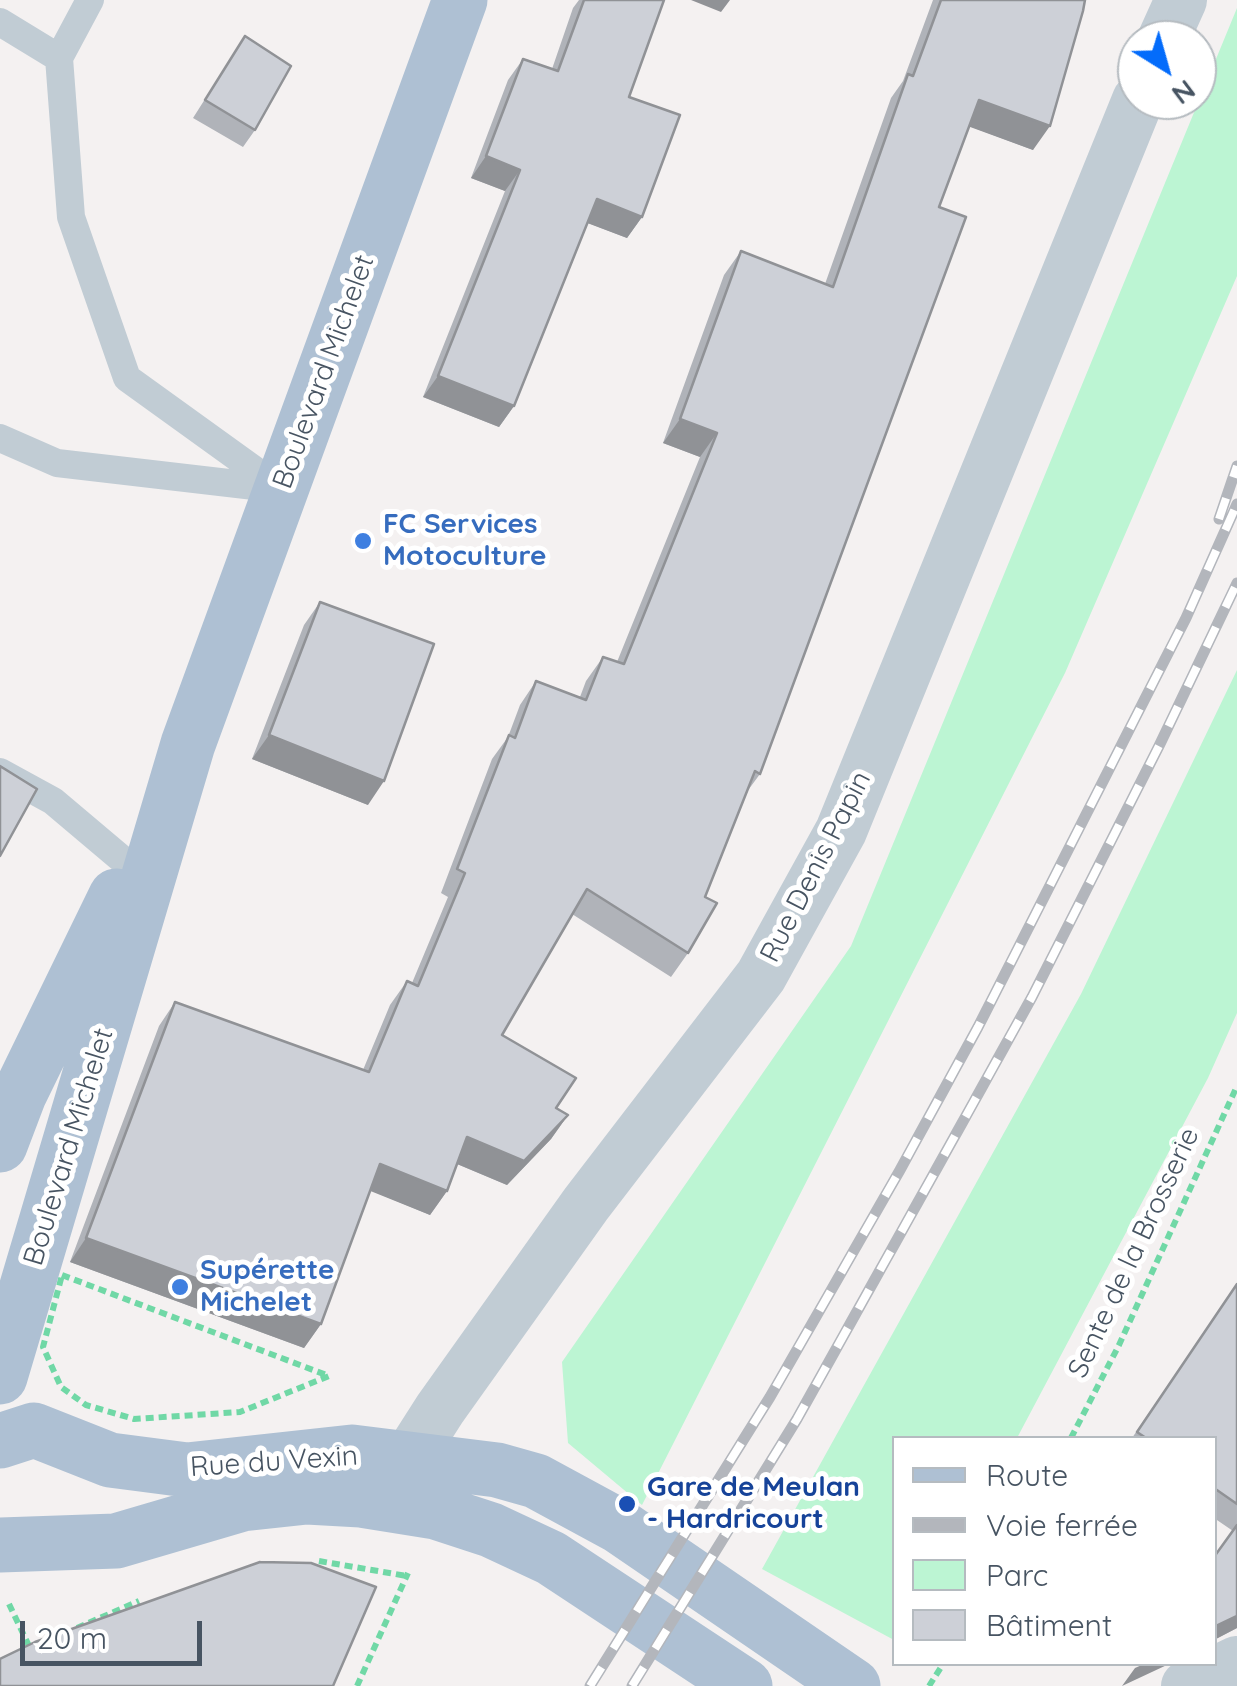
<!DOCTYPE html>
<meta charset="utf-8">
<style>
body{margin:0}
#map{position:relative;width:1237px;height:1686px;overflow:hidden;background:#f4f1f1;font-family:Quicksand,sans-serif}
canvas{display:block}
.legend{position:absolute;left:892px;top:1436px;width:325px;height:230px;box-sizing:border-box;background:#fff;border:2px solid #b5bbc0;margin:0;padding:12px 18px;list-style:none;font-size:30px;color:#475462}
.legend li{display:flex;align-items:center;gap:20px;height:50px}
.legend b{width:50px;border:2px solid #b5bbc0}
.north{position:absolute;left:1117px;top:20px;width:100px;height:100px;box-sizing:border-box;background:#fff;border:2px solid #b5bbc0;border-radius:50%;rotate:143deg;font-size:28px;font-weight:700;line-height:40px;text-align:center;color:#475462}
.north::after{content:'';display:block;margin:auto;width:35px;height:45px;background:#046cfb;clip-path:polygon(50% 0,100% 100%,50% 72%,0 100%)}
.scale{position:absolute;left:20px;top:1621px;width:182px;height:45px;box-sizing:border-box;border:5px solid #475462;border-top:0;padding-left:12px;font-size:30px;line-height:35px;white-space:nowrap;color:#475462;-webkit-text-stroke:8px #fff;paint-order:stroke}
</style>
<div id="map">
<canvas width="1237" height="1686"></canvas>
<ul class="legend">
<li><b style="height:12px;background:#aec0d3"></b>Route</li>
<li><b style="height:12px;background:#b3b6bc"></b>Voie ferrée</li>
<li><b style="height:28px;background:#bcf5d3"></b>Parc</li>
<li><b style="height:28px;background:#cdd0d7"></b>Bâtiment</li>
</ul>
<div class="north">N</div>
<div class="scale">20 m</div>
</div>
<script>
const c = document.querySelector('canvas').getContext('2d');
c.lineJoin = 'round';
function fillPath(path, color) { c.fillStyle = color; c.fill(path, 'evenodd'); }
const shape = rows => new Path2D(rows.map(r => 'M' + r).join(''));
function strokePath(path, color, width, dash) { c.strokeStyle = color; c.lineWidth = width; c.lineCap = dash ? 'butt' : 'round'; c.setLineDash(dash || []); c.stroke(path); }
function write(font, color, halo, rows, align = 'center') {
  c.font = font + ' Quicksand,sans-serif'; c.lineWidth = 10; c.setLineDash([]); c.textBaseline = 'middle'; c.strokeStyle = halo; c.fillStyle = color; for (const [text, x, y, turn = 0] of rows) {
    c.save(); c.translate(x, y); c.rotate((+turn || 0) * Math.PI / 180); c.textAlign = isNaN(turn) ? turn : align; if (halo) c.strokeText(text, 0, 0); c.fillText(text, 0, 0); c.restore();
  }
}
fillPath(shape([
 [1237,8,1237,276,1065,673,642,1505,568,1443,562,1362,851,946],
 [1237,670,1237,1013,1208,1078,1017,1438,894,1438,894,1640,762,1569,1081,994]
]), '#bcf5d3');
strokePath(shape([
 [62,1275,329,1376,240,1412,134,1419,86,1405,61,1387,43,1347,62,1275],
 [1071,1438,1119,1345,1237,1086],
 [319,1561,407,1576],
 [9,1604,30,1648],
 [77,1628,139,1601],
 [357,1686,408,1573],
 [929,1686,943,1664]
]), '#70d8a6', 6, [8, 5]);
strokePath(shape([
 [0,22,59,58,71,217,127,378,281,489],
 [59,58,90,0],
 [0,438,57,463,280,489],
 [0,772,53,801,130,866]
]), '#c1ccd4', 28);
strokePath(shape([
 [1163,40,1181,0],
 [387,1492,440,1409,586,1204,761,976,841,831,1138,100],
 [1187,1686,1237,1662]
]), '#c1ccd4', 52);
strokePath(shape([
 [0,1145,19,1095,116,896],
 [0,1377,188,744,460,0],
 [0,1441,34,1430,110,1460,187,1470,352,1452,497,1470,536,1481,619,1526,853,1686],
 [0,1545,116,1541,242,1504,307,1497,361,1500,436,1512,491,1530,551,1558,745,1686]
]), '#aec0d3', 55);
const rail = shape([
 [1219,519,1237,466],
 [590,1686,770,1397,900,1170,978,1027,1186,618,1237,504],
 [632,1686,797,1419,966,1116,1032,997,1159,746,1237,583]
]);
strokePath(rail, '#b3b6bc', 11);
strokePath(rail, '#fff', 8, [22]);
fillPath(shape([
 [579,0,664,0,629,97,642,217,627,238,588,223,514,406,499,427,423,397,505,191,471,178,508,80,523,59,552,69,573,8],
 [933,0,1085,0,1033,150,969,126,939,207,760,774,746,793,705,897,688,953,671,977,572,914,502,1035,556,1108,568,1115,551,1139,507,1185,457,1164,447,1191,430,1215,370,1190,321,1324,304,1348,70,1262,159,1026,175,1002,363,1070,390,1005,407,981,412,983,448,897,441,893,492,759,508,737,520,705,536,681,580,697,586,681,603,657,617,662,700,457,663,443,724,275,741,251,825,284,891,98,903,81],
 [245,36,255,130,243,147,193,118],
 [320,602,368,805,252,759,304,625],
 [1237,1284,1237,1628,1214,1640,1233,1531,1214,1518,1214,1438,1132,1438]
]), '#b0b3b9');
fillPath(shape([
 [691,0,730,0,721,12],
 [979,100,1050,126,1033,150,962,124],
 [486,156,520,170,505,191,471,178],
 [597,199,642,217,627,238,582,221],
 [438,376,514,406,499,427,423,397],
 [680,419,717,433,700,457,663,443],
 [269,735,384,781,368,805,252,759],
 [568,1115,551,1139,507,1185,450,1161,467,1137],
 [380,1164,447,1191,430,1215,363,1188],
 [86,1238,321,1324,304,1348,70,1262],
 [1237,1616,1237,1628,1214,1640,1214,1627],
 [1144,1664,1169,1664,1122,1686,1135,1668]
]), '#909296');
const building = shape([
 [584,0,664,0,629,97,680,115,642,217,597,199,514,406,438,376,520,170,486,156,523,59,558,71,584,0],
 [941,0,1085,0,1083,11,1050,126,979,100,939,207,966,217,760,774,755,771,705,897,717,903,688,953,587,889,502,1035,576,1078,556,1108,568,1115,524,1161,467,1137,447,1191,380,1164,321,1324,86,1238,175,1002,369,1072,407,981,418,986,465,873,457,869,509,735,515,738,536,681,586,700,603,657,624,664,717,433,680,419,741,251,833,287,908,74,913,76,941,0],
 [245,36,291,66,255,130,205,100,245,36],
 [320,602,434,644,384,781,269,735,320,602],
 [0,766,37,789,0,856,0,766],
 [1237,1284,1237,1504,1214,1488,1214,1438,1146,1438,1137,1432,1237,1284],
 [1237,1525,1237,1616,1214,1627,1214,1557,1237,1525],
 [260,1562,311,1563,376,1587,333,1686,0,1686,0,1659,35,1642,260,1562]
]);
fillPath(building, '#cdd0d7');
strokePath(building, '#909296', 2.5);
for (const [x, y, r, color] of [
 [363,541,10,"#3f7fe0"],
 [180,1287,10,"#3f7fe0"],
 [627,1504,10,"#1a4fb4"]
]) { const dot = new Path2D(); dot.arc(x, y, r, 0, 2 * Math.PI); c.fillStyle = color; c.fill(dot); strokePath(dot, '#fff', 4); }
write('28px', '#475462', '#fff', [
 ["Boulevard Michelet",324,372,-70],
 ["Rue Denis Papin",816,867,-63],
 ["Boulevard Michelet",69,1147,-73],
 ["Sente de la Brosserie",1134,1253,-65],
 ["Rue du Vexin",274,1462,-4]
]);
write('bold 28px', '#366cbe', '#fff', [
 ["FC Services",383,525],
 ["Motoculture",383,557],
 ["Supérette",200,1271],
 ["Michelet",200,1303]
], 'left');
write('bold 28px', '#164399', '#fff', [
 ["Gare de Meulan",647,1488],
 ["- Hardricourt",647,1520]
], 'left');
</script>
